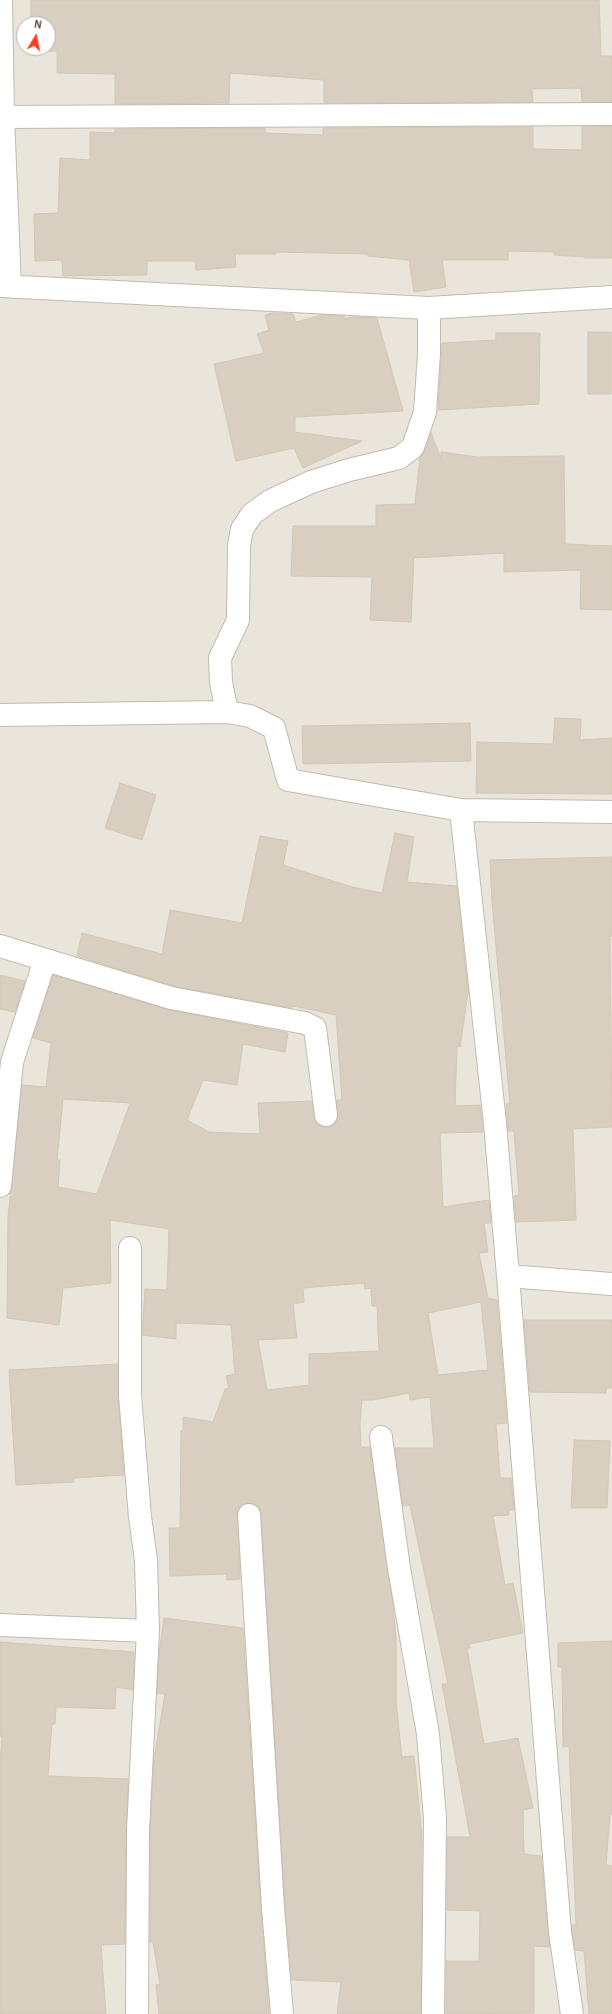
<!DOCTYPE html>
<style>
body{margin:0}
#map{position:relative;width:612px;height:2014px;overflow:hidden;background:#f6f3ec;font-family:Karla,sans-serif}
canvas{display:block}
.north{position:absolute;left:16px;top:16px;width:40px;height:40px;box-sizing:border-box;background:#fff;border:1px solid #b7b4b0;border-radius:50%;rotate:10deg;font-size:11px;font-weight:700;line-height:16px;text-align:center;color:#4b4439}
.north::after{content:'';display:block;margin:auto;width:14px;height:18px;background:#fc3f1d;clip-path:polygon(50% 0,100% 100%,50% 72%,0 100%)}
</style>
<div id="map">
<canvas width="612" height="2014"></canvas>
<div class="north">N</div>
</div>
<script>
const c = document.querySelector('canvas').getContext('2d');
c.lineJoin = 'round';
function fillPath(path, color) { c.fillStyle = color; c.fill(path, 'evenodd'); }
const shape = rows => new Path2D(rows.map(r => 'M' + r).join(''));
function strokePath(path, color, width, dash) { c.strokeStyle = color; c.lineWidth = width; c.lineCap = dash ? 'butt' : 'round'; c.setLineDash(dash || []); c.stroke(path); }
fillPath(shape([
 [0,0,612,0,612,2014,0,2014],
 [24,24,48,24,48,48,24,48]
]), '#eae5da');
const building = shape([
 [31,0,599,0,601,56,612,56,612,102,582,102,581,88,532,89,533,102,324,103,324,80,230,73,229,103,115,104,115,74,57,73,57,51,31,52,31,48,48,48,48,24,31,24,31,0],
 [612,126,612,258,585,258,585,257,554,255,554,252,508,251,508,260,442,260,446,287,414,292,409,260,368,256,368,254,276,252,276,254,235,254,236,267,196,270,195,261,147,261,147,275,63,276,62,260,35,261,34,214,58,213,60,158,90,160,90,132,115,133,115,129,265,128,265,133,323,135,323,128,533,127,533,149,582,150,582,127,612,126],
 [273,313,293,314,296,322,322,315,344,316,345,319,352,317,377,318,403,411,295,417,295,432,362,441,303,468,294,448,236,461,214,364,264,353,257,334,269,330,265,315,273,313],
 [588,332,611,332,611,394,588,394,588,332],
 [496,333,540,333,539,404,438,410,442,343,496,340,496,333],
 [431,433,441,458,441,452,477,457,564,456,565,544,612,546,612,610,580,609,581,570,504,572,504,553,414,558,411,622,370,620,372,577,291,576,293,526,376,526,376,505,415,504,420,457,425,451,431,433],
 [555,718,581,719,580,740,612,738,612,794,476,793,477,742,553,744,555,718],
 [470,723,471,761,303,764,302,726,470,723],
 [120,783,156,795,142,840,105,828,120,783],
 [395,833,414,837,407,882,457,886,468,993,460,1047,457,1046,455,1106,480,1105,483,1132,440,1133,443,1207,489,1200,491,1223,484,1223,488,1252,479,1253,488,1298,497,1300,507,1423,496,1424,500,1478,511,1478,514,1510,509,1510,509,1515,493,1516,505,1585,513,1583,523,1633,469,1644,470,1648,467,1648,484,1744,518,1738,533,1808,523,1810,524,1854,541,1856,550,1947,534,1946,534,2013,446,2014,446,1961,479,1961,480,1911,447,1910,447,1837,470,1837,442,1684,448,1684,410,1505,403,1506,395,1448,434,1448,430,1397,410,1400,409,1393,373,1400,362,1400,360,1425,361,1447,370,1447,393,1604,396,1640,396,1702,402,1757,414,1756,422,1836,421,2014,337,2014,341,1982,292,1980,285,1907,261,1514,259,1508,254,1504,248,1503,242,1505,238,1510,240,1579,227,1580,226,1574,170,1576,169,1528,180,1528,181,1431,183,1431,183,1417,213,1422,225,1389,229,1388,226,1376,235,1374,231,1325,176,1323,176,1339,142,1335,145,1289,167,1290,169,1229,110,1220,111,1283,63,1288,59,1325,7,1318,8,1217,22,1085,46,1087,51,1043,33,1038,53,975,169,1010,288,1033,285,1052,243,1044,237,1085,203,1080,187,1120,209,1132,260,1134,258,1103,312,1101,316,1122,322,1127,328,1127,334,1125,337,1120,337,1100,342,1100,336,1015,293,1006,292,1008,174,986,77,956,82,933,162,954,170,910,242,923,260,836,288,841,283,865,352,887,382,893,395,833],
 [63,1099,130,1103,97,1194,58,1187,60,1160,57,1160,63,1099],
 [364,1283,365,1289,371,1288,372,1306,377,1306,379,1351,309,1354,309,1385,267,1390,258,1340,297,1338,293,1304,304,1302,303,1288,364,1283],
 [481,1302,488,1370,438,1375,428,1313,481,1302],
 [612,857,612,936,610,937,612,1127,573,1129,576,1220,516,1222,514,1196,519,1195,514,1131,508,1131,506,1104,510,1104,492,901,490,860,612,857],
 [0,975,25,981,15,1012,0,1009,0,975],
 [524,1320,612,1320,612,1388,606,1388,606,1393,530,1392,524,1320],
 [118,1364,118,1396,124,1475,74,1478,74,1482,16,1485,9,1370,118,1364],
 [574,1440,610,1441,607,1508,571,1508,574,1440],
 [164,1618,243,1628,261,1909,269,2014,159,2014,156,1985,160,1984,153,1942,150,1942,150,1831,154,1759,165,1694,157,1693,159,1654,164,1618],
 [612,1641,612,1814,610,1814,606,1865,612,1866,612,2014,589,2014,584,1951,575,1950,572,1931,572,1925,576,1925,569,1746,563,1747,562,1667,558,1667,558,1643,612,1641],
 [0,1642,134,1652,133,1690,116,1687,115,1709,56,1707,55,1724,52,1724,48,1776,128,1779,126,1831,125,1944,101,1945,106,2014,0,2014,0,1762,2,1737,0,1736,0,1642]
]);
fillPath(building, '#d8cfc1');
strokePath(building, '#d3c7b4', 1);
const street = shape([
 [1,0,3,117,10,286],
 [3,117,612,114],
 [0,286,429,308,612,297],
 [429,308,429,354,425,412,413,447,399,458,349,470,311,482,270,501,252,514,242,529,239,545,238,620,220,658,221,682,227,712,250,716,274,728,288,780,461,810,495,1123,508,1276,612,1284],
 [0,715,227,712],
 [461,810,612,812],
 [0,946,171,998,305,1023,315,1028,326,1115],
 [0,1186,12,1062,45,960],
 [130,1248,130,1395,140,1517,146,1560,148,1631,138,1831,137,2014],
 [508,1276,560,1932,572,2014],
 [381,1437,399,1568,428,1734,435,1818,433,2014],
 [249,1515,273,1908,282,2014],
 [0,1625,148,1631]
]);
strokePath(street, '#c2bbae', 24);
strokePath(street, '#fff', 22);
</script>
